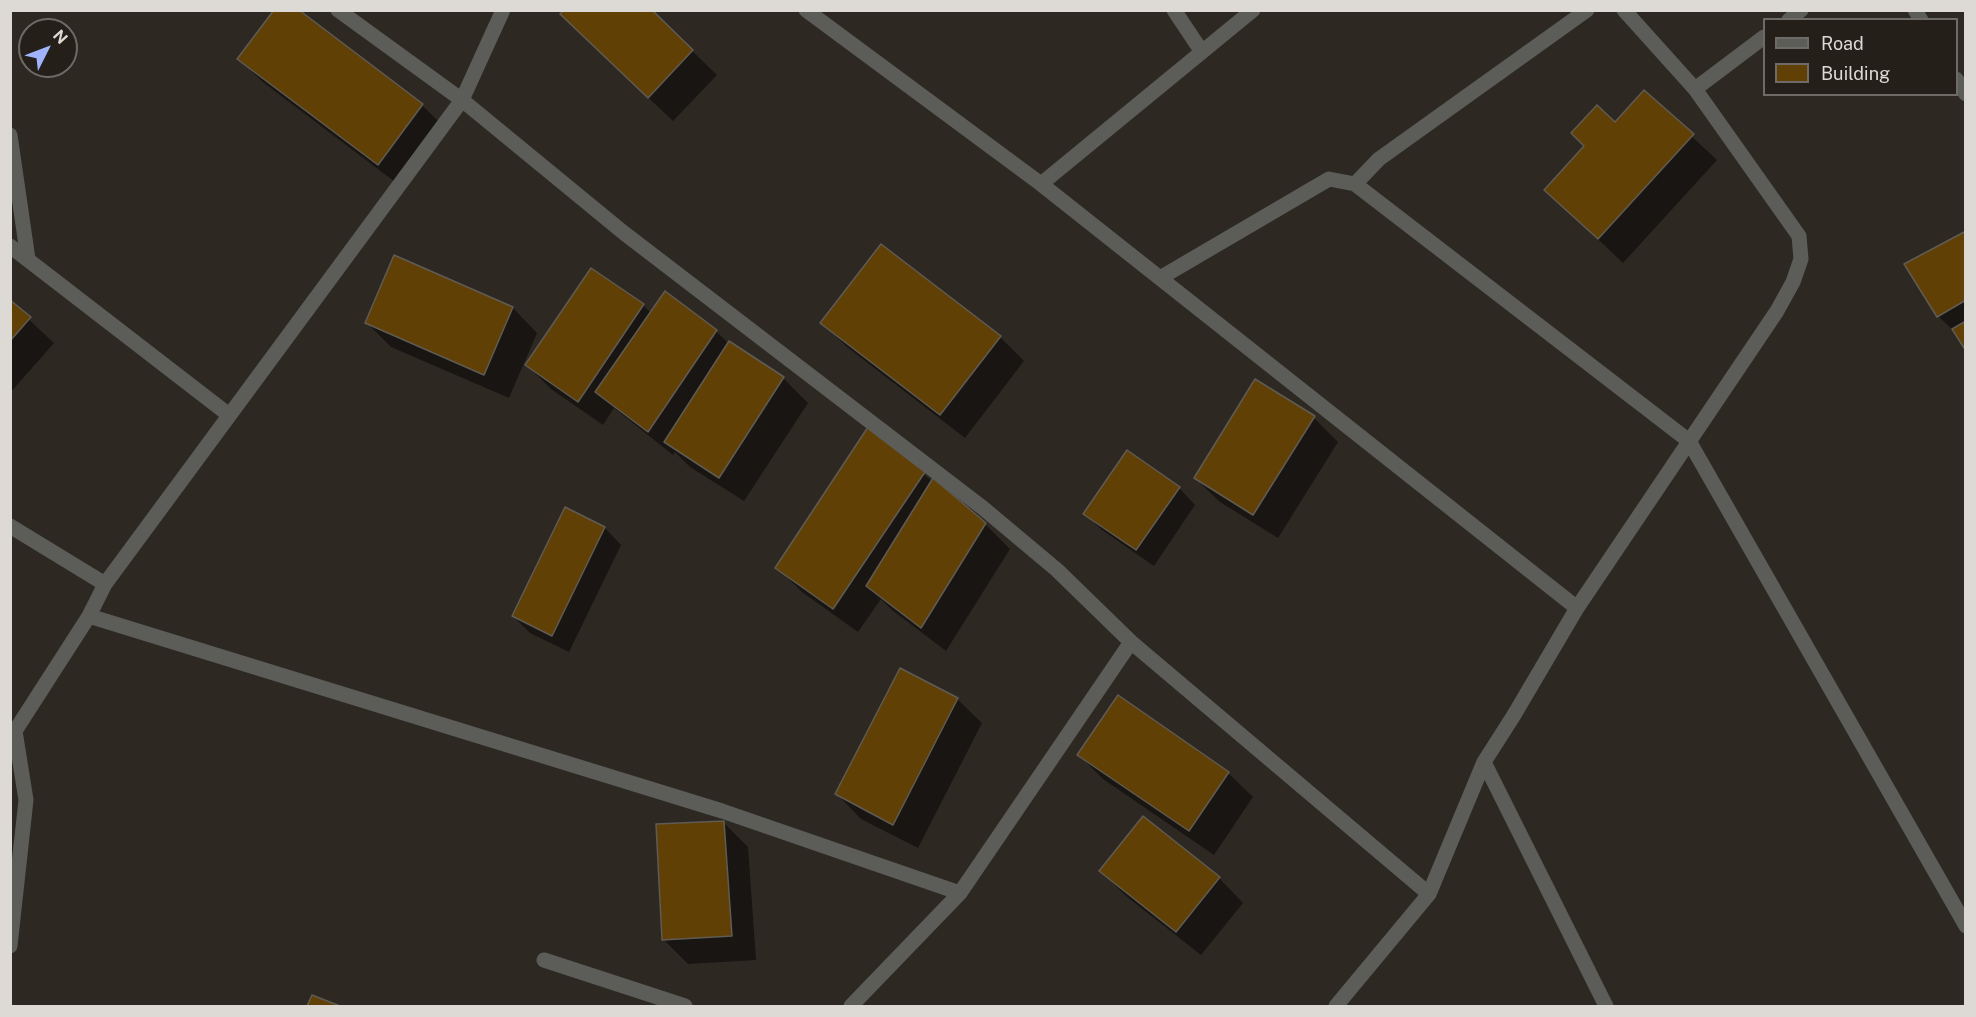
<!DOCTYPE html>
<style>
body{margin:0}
#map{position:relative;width:1976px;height:1017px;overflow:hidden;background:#2d2922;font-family:"Public Sans",sans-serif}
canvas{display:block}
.frame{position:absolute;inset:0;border:12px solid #dddad6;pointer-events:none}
.legend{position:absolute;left:1763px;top:18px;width:195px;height:78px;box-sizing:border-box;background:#241f19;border:2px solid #6e6a65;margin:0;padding:8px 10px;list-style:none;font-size:18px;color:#dddad6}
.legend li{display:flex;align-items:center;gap:12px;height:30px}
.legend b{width:30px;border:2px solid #6e6a65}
.north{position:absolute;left:18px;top:18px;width:60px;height:60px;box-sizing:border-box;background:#241f19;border:2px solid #6e6a65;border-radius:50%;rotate:48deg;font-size:16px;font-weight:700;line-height:24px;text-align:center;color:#dddad6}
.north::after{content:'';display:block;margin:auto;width:21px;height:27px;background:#a0b3fd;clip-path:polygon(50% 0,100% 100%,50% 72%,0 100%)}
</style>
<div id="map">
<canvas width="1976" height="1017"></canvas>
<div class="frame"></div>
<ul class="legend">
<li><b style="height:8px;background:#5c5c58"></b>Road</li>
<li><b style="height:16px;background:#604004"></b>Building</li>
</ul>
<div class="north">N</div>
</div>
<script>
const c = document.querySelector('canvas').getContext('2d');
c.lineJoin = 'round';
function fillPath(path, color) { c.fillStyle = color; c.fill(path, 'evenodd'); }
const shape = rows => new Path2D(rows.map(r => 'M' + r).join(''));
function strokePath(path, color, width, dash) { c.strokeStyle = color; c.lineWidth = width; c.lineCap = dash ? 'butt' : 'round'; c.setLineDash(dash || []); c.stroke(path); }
fillPath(shape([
 [296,10,422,105,447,130,403,188,264,83,239,59],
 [650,10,717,75,673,121,586,39],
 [1644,92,1717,160,1623,263,1546,190,1586,146,1615,124],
 [1966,232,1966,349,1956,333,1938,316],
 [395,257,513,308,537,333,509,398,391,347,367,323],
 [591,270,643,305,651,313,716,331,729,344,783,378,808,403,744,501,690,467,675,452,673,455,614,408,603,425,551,389,527,365],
 [10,302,54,343,10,393],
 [822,323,1000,337,1024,361,965,438,847,347],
 [1314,418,1338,442,1278,538,1220,502,1195,478],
 [868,429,985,524,1010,549,946,651,892,610,881,599,858,632,802,592,777,567],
 [1179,488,1195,505,1154,566,1102,530,1085,514],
 [566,509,605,528,621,545,569,652,530,633,513,616],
 [957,699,982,723,918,848,861,819,837,794],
 [1079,755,1228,773,1253,797,1214,855,1103,779],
 [724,823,748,847,756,960,688,964,664,940],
 [1101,871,1219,878,1243,903,1201,955,1126,896]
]), '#0007');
const building = shape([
 [274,10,299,10,423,104,378,165,237,59,274,10],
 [564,10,652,10,693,50,648,98,560,14,564,10],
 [1644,90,1694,134,1598,239,1544,190,1584,146,1571,133,1597,105,1615,122,1644,90],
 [1966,231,1966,300,1937,317,1904,264,1966,231],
 [881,244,1001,336,940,415,820,323,881,244],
 [394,255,513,307,484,375,365,323,394,255],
 [591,268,644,304,578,402,525,365,591,268],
 [665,291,717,330,648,432,595,392,665,291],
 [10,300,31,317,10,341,10,300],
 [1966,321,1966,351,1952,329,1966,321],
 [729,341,784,377,719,478,664,442,729,341],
 [1255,379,1315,416,1253,515,1194,478,1255,379],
 [868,427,925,472,833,609,775,568,868,427],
 [1127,450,1180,487,1136,550,1083,514,1127,450],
 [933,478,986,523,921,628,866,586,933,478],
 [565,507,605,527,552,636,512,616,565,507],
 [900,668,958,698,893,825,835,794,900,668],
 [1118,695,1229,772,1189,831,1077,755,1118,695],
 [1143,816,1220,877,1176,932,1099,871,1143,816],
 [724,821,732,936,662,940,656,824,724,821],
 [312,995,340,1006,307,1006,312,995]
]);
fillPath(building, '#604004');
strokePath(building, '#605b54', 1.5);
strokePath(shape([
 [338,10,462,100,624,233,983,508,1057,570,1131,642,1429,894],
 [806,10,1041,184,1577,608],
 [1174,10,1202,52],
 [1915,10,1921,20],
 [1789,20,1801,10],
 [1956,79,1966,94],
 [1695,89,1764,37],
 [10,135,28,259],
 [1041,184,1253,10],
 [1355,184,1379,159,1587,10],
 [10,246,229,415],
 [1160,278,1329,179,1355,184,1689,441,1966,926],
 [10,526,105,584],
 [89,616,722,811,960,893],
 [10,733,15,731,89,616,105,584,462,100,503,10],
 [1484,762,1606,1006],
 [10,946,26,800,15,731],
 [544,960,685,1006],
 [851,1006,960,893,1131,642],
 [1336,1006,1429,894,1484,762,1514,715,1577,608,1777,311,1793,282,1801,259,1799,236,1695,89,1624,10]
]), '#5c5c58', 15);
</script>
